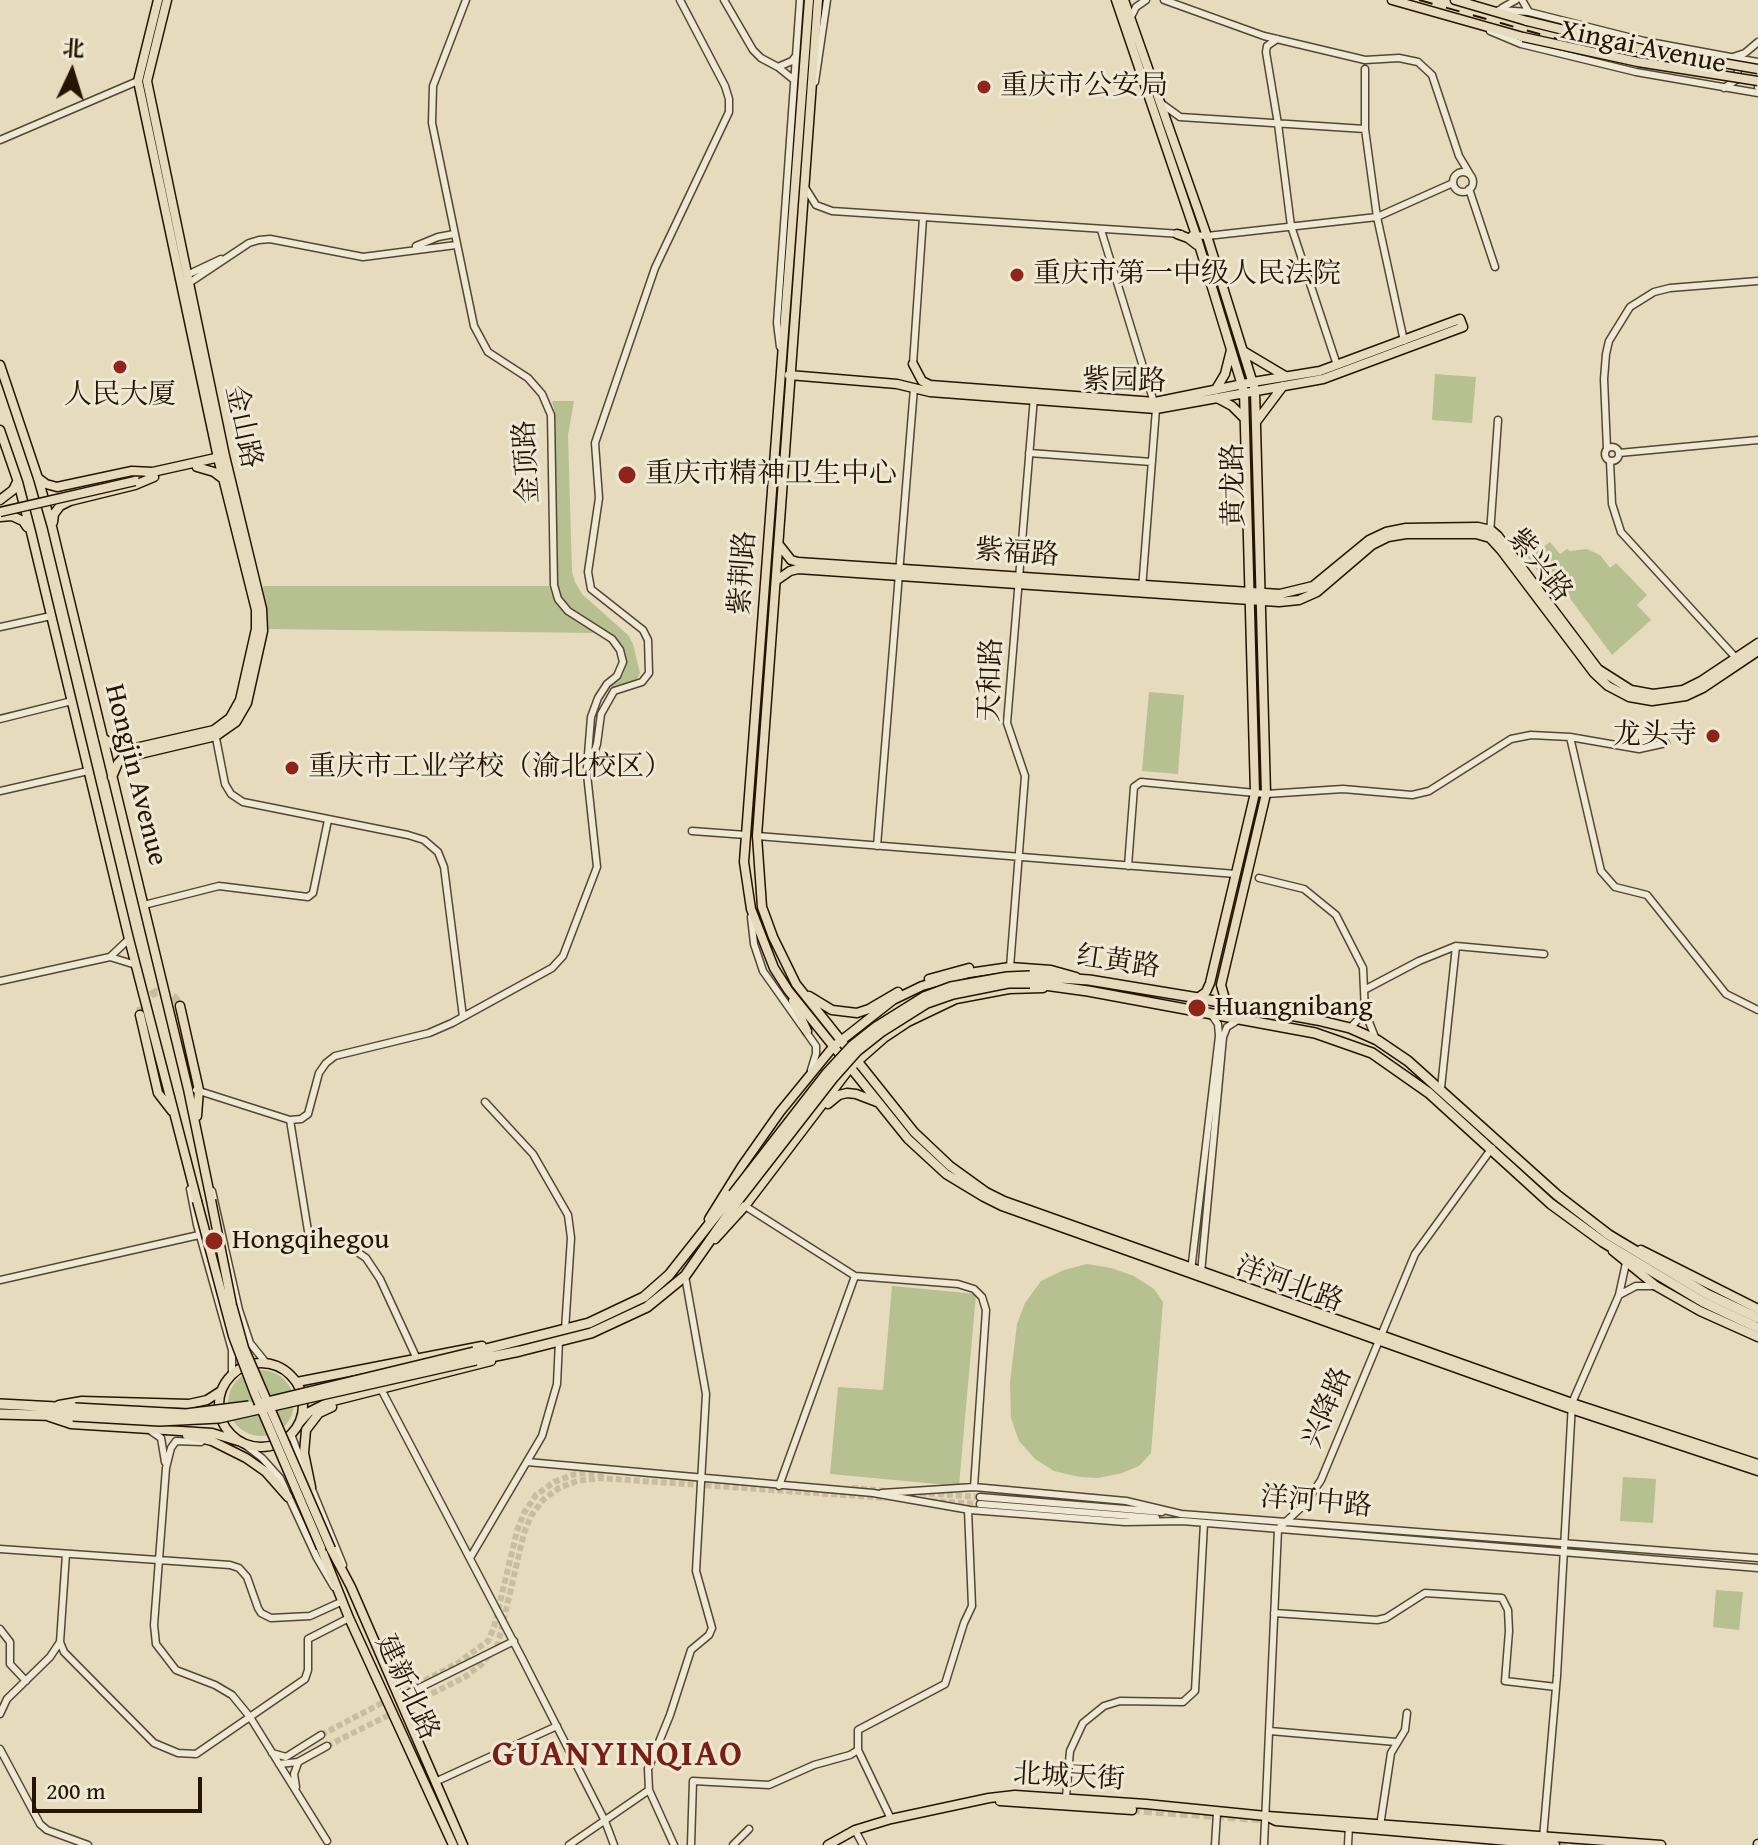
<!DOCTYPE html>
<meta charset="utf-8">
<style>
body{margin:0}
#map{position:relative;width:1758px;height:1845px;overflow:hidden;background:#e6dbbd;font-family:"Gentium Book Plus","Noto Serif SC",serif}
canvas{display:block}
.north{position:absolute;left:32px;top:32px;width:80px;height:80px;-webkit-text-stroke:6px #efe8d4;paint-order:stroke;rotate:4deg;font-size:22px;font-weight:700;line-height:32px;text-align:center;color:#251402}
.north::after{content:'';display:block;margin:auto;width:28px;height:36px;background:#251402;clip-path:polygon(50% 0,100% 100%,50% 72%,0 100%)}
.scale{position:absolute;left:32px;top:1777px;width:170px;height:36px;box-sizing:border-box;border:4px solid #251402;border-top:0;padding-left:10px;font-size:24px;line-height:28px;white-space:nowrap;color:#251402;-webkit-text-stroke:6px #efe8d4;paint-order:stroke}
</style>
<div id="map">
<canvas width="1758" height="1845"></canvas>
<div class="north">北</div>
<div class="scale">200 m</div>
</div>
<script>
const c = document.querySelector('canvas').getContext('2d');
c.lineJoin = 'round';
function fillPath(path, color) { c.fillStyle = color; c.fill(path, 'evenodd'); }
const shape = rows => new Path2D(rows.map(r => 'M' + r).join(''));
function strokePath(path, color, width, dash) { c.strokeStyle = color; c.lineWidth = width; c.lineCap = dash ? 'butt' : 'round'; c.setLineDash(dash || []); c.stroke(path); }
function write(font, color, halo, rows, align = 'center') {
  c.font = font + ' "Gentium Book Plus","Noto Serif SC",serif'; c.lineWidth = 6; c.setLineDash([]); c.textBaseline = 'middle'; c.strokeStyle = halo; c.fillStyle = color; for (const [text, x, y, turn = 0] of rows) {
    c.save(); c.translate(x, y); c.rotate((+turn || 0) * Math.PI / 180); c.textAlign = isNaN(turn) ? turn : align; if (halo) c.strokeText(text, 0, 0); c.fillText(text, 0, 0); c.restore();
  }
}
fillPath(shape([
 [1435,374,1476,377,1472,423,1432,420],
 [552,401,574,401,568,435,572,572,575,582,582,594,628,635,633,644,640,673,637,680,612,688,610,685,623,675,626,661,622,648,613,636,570,609,561,597,558,584,555,413],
 [1550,542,1560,554,1567,549,1570,551,1587,549,1600,555,1610,568,1616,563,1647,595,1637,605,1651,620,1612,655,1560,585,1552,591,1524,552,1528,549,1532,555],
 [263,586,549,586,554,600,564,613,598,633,267,629],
 [1149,692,1184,695,1178,774,1142,771],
 [1087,1264,1111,1268,1134,1276,1154,1289,1163,1302,1151,1453,1139,1466,1122,1473,1098,1478,1080,1477,1054,1471,1035,1459,1019,1441,1011,1418,1010,1382,1017,1324,1025,1303,1041,1281,1064,1270],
 [892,1286,976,1294,959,1486,830,1474,838,1387,883,1390],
 '228 1403a33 33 0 1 1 66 0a33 33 0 1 1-66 0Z',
 [1623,1477,1656,1479,1653,1523,1620,1521],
 [1716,1590,1743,1592,1739,1630,1713,1627]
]), '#b6c090');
strokePath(shape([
 [852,1488,889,1491],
 [920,1493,980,1497],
 [931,1501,980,1504],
 [321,1735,458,1663,488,1641,494,1627,517,1531,524,1513,536,1495,554,1482,575,1474,606,1472],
 [327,1746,465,1677,482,1664,498,1644,524,1533,531,1516,543,1500,559,1488,577,1481,600,1478,887,1498]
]), '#c9bda1', 6, [6, 3]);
strokePath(shape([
 [140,1015,141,1005,147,997,156,992,166,993,175,998,180,1006],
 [1132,1810,1271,1820],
 [1547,1841,1597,1845]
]), '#c9bda1', 8, [8, 4]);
const minor = shape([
 [466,0,433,86,432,123,474,326,488,352,528,378,542,394,551,415,554,585,558,599,568,611,612,639,620,650,623,662,617,676,607,684,598,698,591,717,587,767],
 [724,0,753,50,761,58,778,67],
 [1164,0,1264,36,1365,60,1399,58,1418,62,1432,75,1459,156,1471,176],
 [1522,0,1529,12],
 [1502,8,1516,0],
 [1499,10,1529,12,1644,41,1758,62],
 [1131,17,1136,7,1146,0],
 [1490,31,1521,44,1636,72,1758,93],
 [1277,39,1267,46,1266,52,1278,124,1291,226,1337,365],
 [1733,57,1745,53,1758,42],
 [1365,69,1365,129,1377,217,1404,341],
 [794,80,778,67,792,61,795,57],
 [815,82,827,0],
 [1758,85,1758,87],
 [1724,88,1736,80,1738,70,1735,63],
 [1162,104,1180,117,1365,129],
 [0,140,138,81],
 '1453 182a10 10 0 1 1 20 0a10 10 0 1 1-20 0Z',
 [806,189,816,205,832,211,1181,234],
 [1469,189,1495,267],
 [1101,230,1156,409,1142,589],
 [1192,235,1207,236,1377,217,1453,183],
 [416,246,438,237,454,234],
 [187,275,221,259],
 [189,283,249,243,259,240,270,239,363,257,456,245],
 [780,347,777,323,800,0],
 [913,364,923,218],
 '1605 454a7 7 0 1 1 14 0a7 7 0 1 1-14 0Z',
 [1607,449,1604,379,1606,354,1609,341,1630,307,1654,292,1670,288,1758,281],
 [1029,453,1152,462],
 [1619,453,1758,440],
 [1610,461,1612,504,1621,532,1736,658],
 [1490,534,1498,420],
 [0,627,51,616],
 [0,719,72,701],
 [215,733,225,784,231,794,243,802,408,835,424,840,438,852,444,867,463,1017],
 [1570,737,1601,871,1615,887,1647,895,1726,994,1758,1010],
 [0,791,88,771],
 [692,831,746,835],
 [757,836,1236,874],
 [877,846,914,388],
 [1128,866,1134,787,1141,782,1266,794,1343,789,1412,795,1429,791,1511,739,1531,735,1570,737,1639,749,1666,743],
 [1259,878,1304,889,1336,915,1363,968,1365,1012],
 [144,905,219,886,308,897,313,893,328,820],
 [751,917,754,944,763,971,816,1046,816,1054,811,1070],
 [110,957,136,965],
 [1010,967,1025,776,1007,723,1034,397],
 [0,981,110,957,129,939],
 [1366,989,1419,961,1456,946,1544,954],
 [1350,1028,1365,1012,1375,1037],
 [1441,1088,1456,946],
 [196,1090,290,1120,301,1119,308,1114,319,1073,326,1063,335,1056,429,1033,452,1023,552,968,563,956,597,867,587,774,597,744,601,714,614,691,642,682,649,673,648,640,643,630,591,589,588,572,599,498,595,443,655,268,729,112,729,99,725,86,680,0],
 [485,1102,533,1154,568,1215,571,1238,565,1330],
 [290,1120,308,1231,318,1239,346,1244,366,1258,380,1279,417,1359],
 [190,1189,197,1225,232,1350,232,1375],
 [212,1191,239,1310,250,1343,267,1364],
 [745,1206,855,1276,958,1284,974,1289,982,1297,986,1310,974,1487],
 [1626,1263,1619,1295,1636,1286,1656,1286],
 [1191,1271,1219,1036,1218,1024,1211,1014],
 [1201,1273,1223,1037,1227,1027,1238,1020],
 [0,1280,199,1235],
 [381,1389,522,1658,605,1821,614,1845],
 [151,1431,161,1438,165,1462],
 [291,1434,305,1472],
 [240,1441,262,1458,280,1478,317,1558,334,1587],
 [201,1442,176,1441,171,1448,166,1468,154,1625,156,1644,176,1670,215,1685,232,1695,250,1717,327,1841],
 [527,1462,873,1493,970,1510,1125,1522,1182,1521,1758,1568],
 [779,1486,855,1276],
 [311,1487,343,1565],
 [882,1493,974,1487,1126,1501,1181,1514,1758,1558],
 [980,1497,1162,1512],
 [980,1504,1156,1518],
 [0,1549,230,1565,239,1568,247,1577,258,1608,261,1613,271,1618,310,1616,343,1601],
 [66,1554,60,1642,64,1652,154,1743,178,1753,196,1754,305,1679,308,1670,308,1639,349,1618],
 [470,1558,542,1436,557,1384,559,1341],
 [1274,1613,1377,1620,1386,1618,1425,1593,1502,1598,1508,1610,1509,1631,1505,1681,1556,1687],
 [0,1629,10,1642,10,1664,26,1681],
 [399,1698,514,1641],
 [0,1714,7,1699,50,1657,60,1642],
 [1270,1731,1396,1742],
 [0,1749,40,1824,47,1830,88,1845],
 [272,1753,286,1757,321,1735],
 [279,1764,298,1762,327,1746],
 [435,1782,557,1726],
 [296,1787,294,1774,298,1763],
 [1066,1797,1070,1751,1083,1723,1104,1706,1120,1701,1183,1702,1195,1691,1204,1523],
 [891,1819,858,1750,858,1730,945,1684,964,1623,972,1606,968,1510],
 [1380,1826,1391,1753,1405,1730,1407,1713],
 [855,1830,863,1845],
 [1543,1838,1557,1676,1572,1403,1619,1295],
 [569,1845,649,1790],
 [674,1845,649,1790,648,1769,670,1715,691,1650,709,1635,712,1628,696,1571,706,1394,685,1276],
 [691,1845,693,1781,769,1785,814,1765,850,1755,858,1750],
 [733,1845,749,1829],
 [1215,1845,1217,1813],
 [1264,1845,1278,1529,1305,1504,1321,1480,1415,1254,1492,1148],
 [1348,1845,1349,1825]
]);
const major = shape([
 [809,0,744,862,751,909,774,968,788,990,908,1139,946,1174,984,1197,1002,1206,1571,1409,1758,1471],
 [818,0,757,836,762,907,773,937,796,984,914,1132,950,1166,986,1192,1004,1201,1572,1403,1758,1464],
 [1116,0,1196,235,1244,392,1255,793,1210,983,1206,992,1198,998],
 [1124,0,1207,236,1255,390,1266,794,1221,985,1225,999,1231,1004],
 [1392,0,1523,37],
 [1455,0,1527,21],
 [1177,234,1188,238,1197,245],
 [1243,351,1285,376],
 [0,365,38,478,52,527,188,1089,211,1200],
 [789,375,897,384,930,392,1156,409,1323,379,1463,327,1460,319,1320,371,1253,382,1155,402,930,385,922,381,913,364],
 [1216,389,1225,374,1231,350],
 [1217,398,1232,406,1244,418],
 [1256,422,1283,386],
 [0,430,18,482,31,532,129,939,197,1201],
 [197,467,214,472,222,478],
 [148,473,220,457],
 [38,478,46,484,57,487,132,471,153,472],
 [0,500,13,490,17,482],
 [0,517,12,516,23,521,27,527],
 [53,522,54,514,60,506,70,501,135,485,154,477],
 [780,546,791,560,798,562,1280,594,1313,586,1369,540,1386,532,1406,528,1478,527,1491,530,1498,536,1598,669,1631,690,1653,694,1683,690,1701,681,1758,643],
 [777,580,790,571,798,569,1279,602,1299,600,1317,592,1372,545,1388,537,1406,534,1476,534,1490,538,1501,550,1594,673,1608,686,1629,697,1652,701,1686,696,1703,688,1758,651],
 [103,738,122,751,214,730,230,718,240,700,256,629,256,610,218,458,138,81,158,0],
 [112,777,118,763,123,758,216,736,236,722,247,703,263,631,262,609,225,456,147,81,167,0],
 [929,979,969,968],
 [809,996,832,1010,857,1013,869,1009,898,992],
 [793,1001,807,1031],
 [180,1006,199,1090,197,1116],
 [140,1015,158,1093,172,1111],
 [828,1104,839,1095,847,1093,856,1094,877,1102],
 [709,1219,742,1166,780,1112,833,1047,893,1000,922,986,969,973,1010,967,1051,970,1076,977],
 [715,1239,745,1206,850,1068,884,1038,908,1022,956,999,1009,989,1043,988],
 [1641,1250,1758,1309],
 [1613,1251,1656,1286,1700,1311,1758,1337],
 '219 1405a42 42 0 1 1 84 0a42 42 0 1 1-84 0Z',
 [297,1382,482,1346],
 [59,1405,82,1401,189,1404,207,1400,221,1391],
 [50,1417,71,1424,212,1433,238,1441],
 [300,1422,309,1412,329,1402,491,1361],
 [187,1435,212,1441,246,1458,266,1472,288,1497],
 [311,1487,304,1453,306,1430,319,1413,332,1407],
 [321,1548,349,1618,453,1845],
 [331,1549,351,1587,463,1845],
 [1000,1801,1132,1810],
 [1267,1816,1661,1845],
 [828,1845,855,1830,891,1819,989,1798,1015,1795,1146,1804,1266,1816,1276,1821,1555,1845],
 [1758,1845,1758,1844]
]);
const highway = shape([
 [1030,976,1089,980,1198,998,1317,1020,1350,1028,1377,1040,1408,1061,1557,1195,1609,1235,1707,1294,1758,1318],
 [1030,983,1088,991,1315,1033,1372,1053,1429,1093,1551,1204,1603,1242,1703,1302,1758,1328],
 [474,1352,589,1323,644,1297,669,1275,733,1194],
 [476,1360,520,1351,591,1333,647,1307,685,1276,739,1199],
 [0,1404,75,1408],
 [0,1414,73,1416]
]);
strokePath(minor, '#554631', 9);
strokePath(major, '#251402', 11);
strokePath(highway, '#251402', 12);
strokePath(minor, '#efe8d4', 6);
strokePath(major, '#e6dbbd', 8);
strokePath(highway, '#e6dbbd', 9);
strokePath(shape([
 [1419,0,1582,46,1725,73,1758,77]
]), '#251402', 2, [14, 14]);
const majorBridge = shape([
 [1527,21,1642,49,1758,69],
 [1523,37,1638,62,1758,81],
 [0,512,135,481],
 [211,1200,232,1305,244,1348,331,1549],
 [197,1201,233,1336,255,1394,321,1548]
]);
const highwayBridge = shape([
 [733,1194,827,1073,852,1046,876,1027,924,997,951,987,1007,977,1030,976],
 [739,1199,833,1078,857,1051,881,1032,927,1003,953,994,1008,983,1030,983],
 [263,1403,474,1352],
 [75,1408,186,1414,249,1406],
 [73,1416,160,1421,219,1418,476,1360]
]);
strokePath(majorBridge, '#251402', 11, []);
strokePath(highwayBridge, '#251402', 12, []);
strokePath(majorBridge, '#e6dbbd', 8);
strokePath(highwayBridge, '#e6dbbd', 9);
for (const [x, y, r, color] of [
 [984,87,8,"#8f2418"],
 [1017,275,8,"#8f2418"],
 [120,367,8,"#8f2418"],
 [627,475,10,"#8f2418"],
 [1713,736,8,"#8f2418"],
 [292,768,8,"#8f2418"],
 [1197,1008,10,"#8f2418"],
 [214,1241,10,"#8f2418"]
]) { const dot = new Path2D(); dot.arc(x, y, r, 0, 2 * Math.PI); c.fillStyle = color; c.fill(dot); strokePath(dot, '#efe8d4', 3); }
write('28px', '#251402', '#efe8d4', [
 ["Xingai Avenue",1643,48,12],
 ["紫园路",1124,382,1],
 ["金山路",242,427,78],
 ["金顶路",528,462,-93],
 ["黄龙路",1235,485,-91],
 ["紫福路",1017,554,4],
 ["紫兴路",1539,566,51],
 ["紫荆路",744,573,-86],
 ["天和路",992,680,-88],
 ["Hongjin Avenue",135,775,76],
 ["红黄路",1118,963,8],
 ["洋河北路",1289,1285,20],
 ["兴降路",1328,1408,-67],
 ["洋河中路",1316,1503,5],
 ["建新北路",406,1688,65],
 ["北城天街",1069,1778,3]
]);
write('28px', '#251402', '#efe8d4', [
 ["重庆市公安局",1000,87],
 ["重庆市第一中级人民法院",1033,275],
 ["人民大厦",120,396,"center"],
 ["重庆市精神卫生中心",645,475],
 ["龙头寺",1697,736,"right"],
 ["重庆市工业学校（渝北校区）",308,768],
 ["Huangnibang",1215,1008],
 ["Hongqihegou",232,1241]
], 'left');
c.letterSpacing = '2px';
write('bold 36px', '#7a1f14', '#efe8d4', [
 ["GUANYINQIAO",618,1756]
]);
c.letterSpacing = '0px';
</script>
